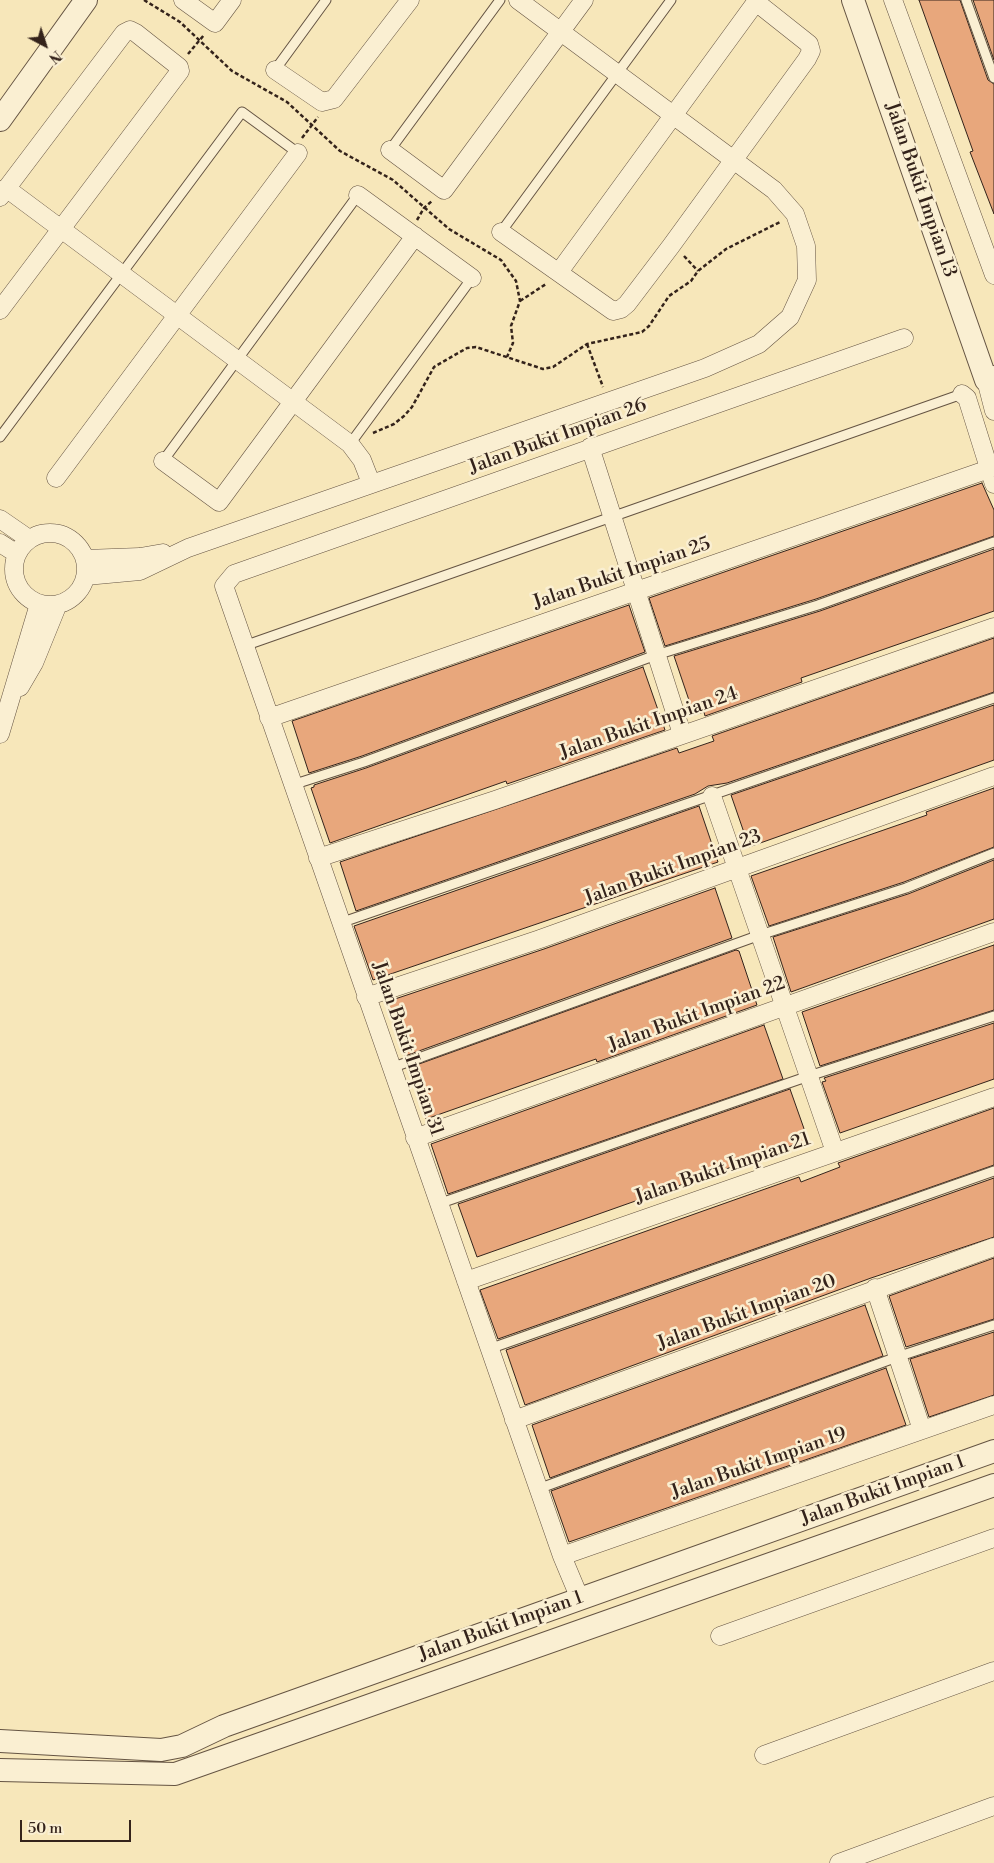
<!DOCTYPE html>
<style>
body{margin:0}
#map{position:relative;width:994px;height:1863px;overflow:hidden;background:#f7e7ba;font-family:"Libre Bodoni",serif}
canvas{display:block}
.north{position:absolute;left:20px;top:20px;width:50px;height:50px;-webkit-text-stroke:4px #faefd2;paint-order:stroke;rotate:140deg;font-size:14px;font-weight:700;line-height:20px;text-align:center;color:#34231b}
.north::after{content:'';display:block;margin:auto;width:18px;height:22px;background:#34231b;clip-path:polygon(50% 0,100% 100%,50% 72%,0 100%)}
.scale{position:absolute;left:20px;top:1820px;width:111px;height:22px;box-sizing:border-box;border:2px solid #34231b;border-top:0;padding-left:6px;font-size:15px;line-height:18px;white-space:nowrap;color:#34231b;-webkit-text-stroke:4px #faefd2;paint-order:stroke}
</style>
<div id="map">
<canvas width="994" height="1863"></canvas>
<div class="north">N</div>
<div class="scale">50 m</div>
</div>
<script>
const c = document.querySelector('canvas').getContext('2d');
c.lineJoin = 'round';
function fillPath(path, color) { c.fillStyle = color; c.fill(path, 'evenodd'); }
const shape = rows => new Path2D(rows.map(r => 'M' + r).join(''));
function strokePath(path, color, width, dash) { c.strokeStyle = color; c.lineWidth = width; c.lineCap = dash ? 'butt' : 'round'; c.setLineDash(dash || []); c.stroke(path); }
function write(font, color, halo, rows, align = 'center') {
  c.font = font + ' "Libre Bodoni",serif'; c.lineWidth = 5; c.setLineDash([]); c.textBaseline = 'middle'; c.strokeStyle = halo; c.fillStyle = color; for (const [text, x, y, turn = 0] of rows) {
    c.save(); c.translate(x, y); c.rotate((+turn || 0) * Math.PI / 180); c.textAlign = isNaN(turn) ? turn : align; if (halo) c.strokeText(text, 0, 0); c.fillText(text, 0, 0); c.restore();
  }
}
const building = shape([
 [919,0,960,0,988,80,994,84,994,214,970,152,973,151,919,0],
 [973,0,994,0,994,60,973,0],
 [982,483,994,510,994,536,816,599,665,646,649,598,982,483],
 [994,549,994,611,801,678,802,682,705,716,704,712,694,715,674,656,820,611,994,549],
 [629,605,645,652,362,756,309,773,292,721,629,605],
 [994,638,994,692,727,783,708,786,695,794,356,911,340,862,677,748,679,753,714,741,712,736,994,638],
 [643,667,665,730,507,784,506,781,330,843,311,788,314,787,314,785,366,768,643,667],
 [994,705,994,760,749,847,731,795,994,705],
 [994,788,994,847,904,882,769,926,751,876,927,815,926,812,994,788],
 [699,806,718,862,373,980,354,926,699,806],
 [994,860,994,919,791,992,773,937,908,894,994,860],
 [715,888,732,938,405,1056,386,1002,544,949,715,888],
 [994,945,994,1010,820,1066,802,1012,994,945],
 [736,950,739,951,757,1005,597,1062,596,1059,426,1119,408,1068,736,950],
 [994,1023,994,1079,840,1133,822,1082,826,1081,824,1078,994,1023],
 [764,1025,783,1079,448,1194,431,1144,764,1025],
 [790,1089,808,1140,477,1257,458,1204,790,1089],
 [994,1108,994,1165,498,1339,480,1290,799,1177,801,1182,840,1167,838,1163,994,1108],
 [994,1178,994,1237,871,1278,525,1405,506,1350,994,1178],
 [994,1258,994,1319,906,1347,889,1296,994,1258],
 [865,1305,883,1356,550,1478,532,1425,865,1305],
 [994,1332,994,1395,929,1417,910,1359,994,1332],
 [886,1368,906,1425,569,1542,551,1491,886,1368]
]);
fillPath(building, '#e8a77c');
strokePath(building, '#34231b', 1);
const service = shape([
 [966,0,994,78],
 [275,70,326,0],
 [390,150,500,0],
 [501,232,671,0],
 [0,437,242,112,298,153],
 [350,444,472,278],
 [163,461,358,195],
 [244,646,962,394],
 [292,785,364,762,656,655,818,605,994,542],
 [340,923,994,698],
 [391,1068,760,935,906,888,994,853],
 [438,1204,809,1076,994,1016],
 [489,1349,994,1171],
 [538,1489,897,1357,994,1325]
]);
const minor = shape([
 [183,0,215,23,232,0],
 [893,0,994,275],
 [275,70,322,102,334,99,410,0],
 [390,150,444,190,584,0],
 [6,188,350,444,362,460,371,483],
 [358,195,472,278],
 [0,197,124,33,130,30,136,33,179,67,180,71,0,310],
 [501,232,613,311,621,309,627,304,671,246,807,59,811,51,809,44,756,2,559,272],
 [904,338,234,574,224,586,562,1556,994,1405],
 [986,380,994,411],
 [962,394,967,398,994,484],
 [590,447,682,734],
 [163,461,219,502,415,236],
 [56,478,298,153],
 [0,519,29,539],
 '14 569a36 36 0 1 1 72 0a36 36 0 1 1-72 0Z',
 [0,543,17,554],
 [85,559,140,557,163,553],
 [86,576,140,571,188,548,705,368,759,344,790,317,807,280,806,246,795,214,774,190,518,0],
 [20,687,34,663,58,604],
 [269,718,989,469],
 [0,734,39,604],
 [712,796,835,1152],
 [318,858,495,800,994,627],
 [366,997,540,939,994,776],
 [415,1138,994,932],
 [466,1281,994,1097],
 [875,1288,922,1430],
 [514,1420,994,1247],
 [562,1556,580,1599],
 [720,1636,994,1538],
 [764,1755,994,1671],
 [839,1863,994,1806]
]);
const tertiary = shape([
 [853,0,986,380,994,377],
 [0,120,86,0],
 [0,1741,161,1750,182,1746,224,1726,994,1451],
 [0,1770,175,1774,994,1485]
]);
strokePath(service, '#655443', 11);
strokePath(minor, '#655443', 19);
strokePath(tertiary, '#655443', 24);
strokePath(shape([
 [144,0,180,22,232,71,287,102,340,151,393,180,449,229,501,260,516,281,520,301,511,326,513,343,507,357],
 [188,54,204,35],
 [302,138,318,117],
 [417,220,424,208,432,201],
 [684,256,698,271],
 [520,301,546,284],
 [587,344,603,387],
 [373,433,394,424,404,416,412,407,434,367,467,348,476,347,543,369,553,367,587,344,642,332,649,326,669,296,691,281,698,271,726,249,780,222]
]), '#34231b', 2.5, [4, 2.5]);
strokePath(service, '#faefd2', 9);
strokePath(minor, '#faefd2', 18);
strokePath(tertiary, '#faefd2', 22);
write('19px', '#34231b', '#faefd2', [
 ["Jalan Bukit Impian 13",920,190,71],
 ["Jalan Bukit Impian 26",558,437,-20],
 ["Jalan Bukit Impian 25",622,574,-19],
 ["Jalan Bukit Impian 24",649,724,-19],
 ["Jalan Bukit Impian 23",673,868,-20],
 ["Jalan Bukit Impian 22",697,1015,-20],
 ["Jalan Bukit Impian 31",407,1049,71],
 ["Jalan Bukit Impian 21",723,1169,-19],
 ["Jalan Bukit Impian 20",747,1313,-20],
 ["Jalan Bukit Impian 19",759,1464,-19],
 ["Jalan Bukit Impian 1",883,1491,-20],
 ["Jalan Bukit Impian 1",501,1627,-20]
]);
</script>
